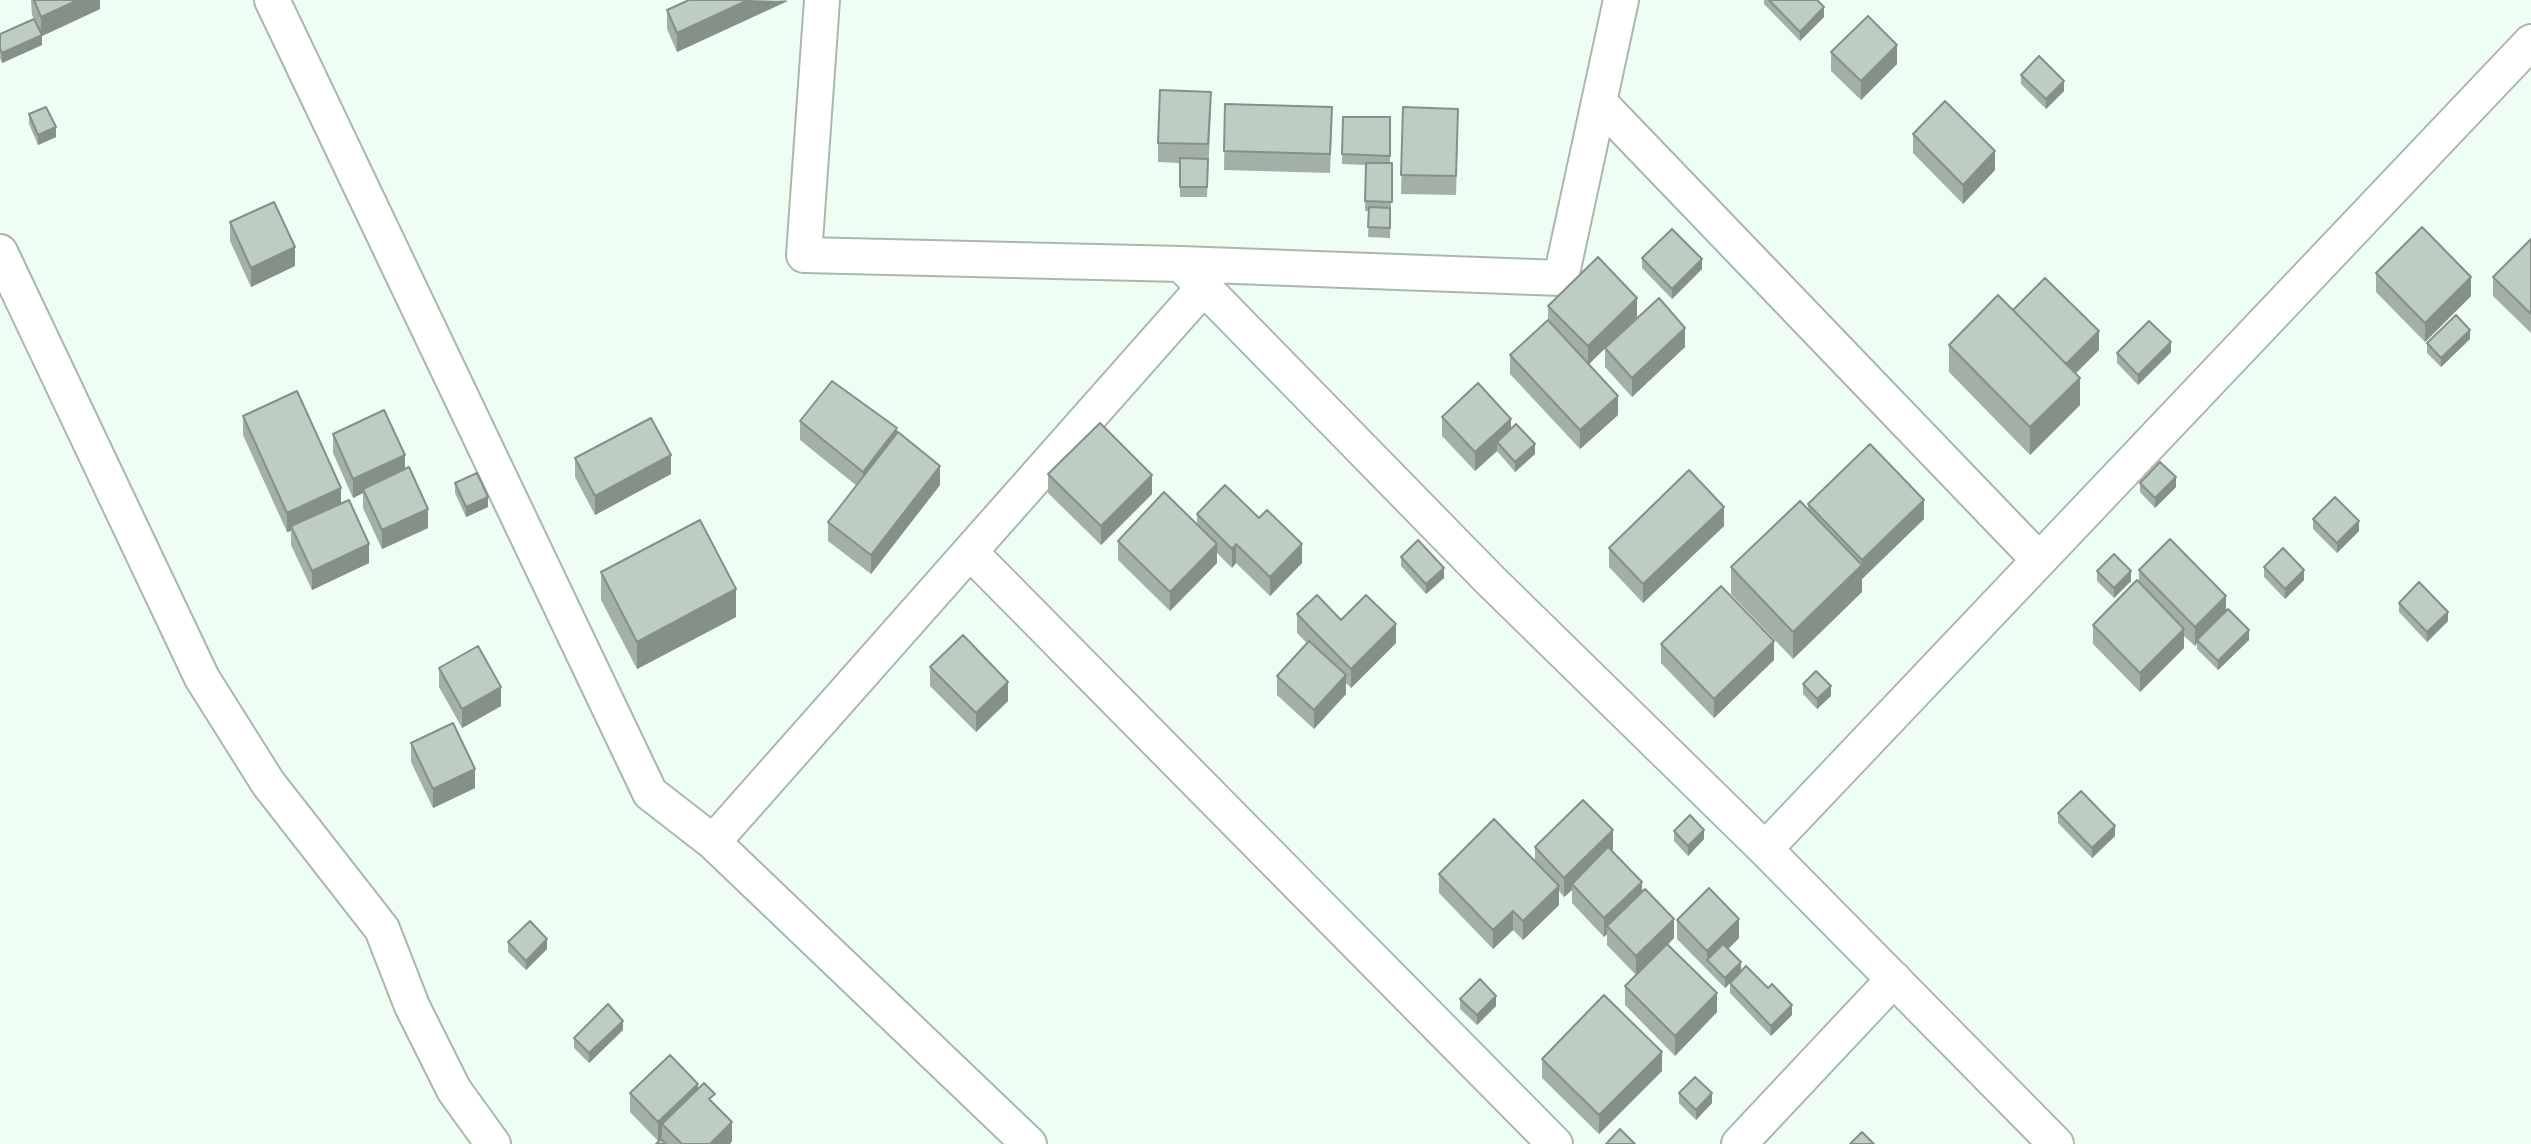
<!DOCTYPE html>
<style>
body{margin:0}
canvas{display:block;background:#effef2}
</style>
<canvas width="2531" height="1144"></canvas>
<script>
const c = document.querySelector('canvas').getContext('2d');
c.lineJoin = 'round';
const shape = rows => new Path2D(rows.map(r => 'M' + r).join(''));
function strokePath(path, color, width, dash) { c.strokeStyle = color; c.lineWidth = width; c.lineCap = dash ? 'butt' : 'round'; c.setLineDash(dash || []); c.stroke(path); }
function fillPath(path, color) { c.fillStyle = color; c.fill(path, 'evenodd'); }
const minor = shape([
 [272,0,650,793,713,842],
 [822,0,804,255,1181,264,1561,278,1621,0],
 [1599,102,2039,560],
 [0,252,202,678,268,783,382,929,412,1006,454,1090,493,1144],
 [1181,264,1490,580,1765,849,2531,42],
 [970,552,1555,1144],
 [1765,849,2056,1144],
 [1029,1144,713,842,1204,287],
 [1739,1144,1894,979]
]);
strokePath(minor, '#aab8ac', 38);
strokePath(minor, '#fff', 34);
fillPath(shape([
 [31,0,100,0,100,9,42,36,42,45,2,63,0,58,0,34,34,19,32,15],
 [788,0,677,52,667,29,667,10],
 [1764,0,1817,0,1824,17,1800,41,1764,4],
 [1831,52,1897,64,1861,100,1831,71],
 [2021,75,2064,91,2046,109,2021,84],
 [1225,104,1332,126,1330,173,1224,170],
 [1403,107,1458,128,1456,195,1401,194],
 [1211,111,1207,197,1180,197,1180,163,1158,162,1158,143],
 [29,114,56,137,38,145,29,124],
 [1343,117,1390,117,1390,163,1392,173,1390,238,1368,237,1369,211,1365,211,1366,165,1342,164],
 [1913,134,1995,170,1963,204,1913,153],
 [230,222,295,266,251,287,230,241],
 [2531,239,2531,333,2493,296,2493,277],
 [1642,258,1702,269,1672,299,1642,268],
 [2376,273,2471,296,2425,342,2376,292],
 [1548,306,1637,317,1588,365,1618,415,1580,449,1510,374,1510,355,1548,321],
 [2013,310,2099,350,2076,373,2080,405,2030,455,1949,372,1949,345],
 [2470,339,2441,367,2427,353,2427,343],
 [1685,347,1632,397,1605,367,1605,348],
 [2171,352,2138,385,2117,363,2117,353],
 [243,416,341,503,369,563,312,590,291,545,291,531,287,532,243,435],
 [1442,417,1511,428,1535,454,1515,472,1497,451,1475,471,1442,436],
 [800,421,897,434,940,485,871,574,828,541,828,522,857,486,800,440],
 [333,434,405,469,428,528,382,549,363,508,363,493,353,498,333,453],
 [575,458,671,474,595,515,575,477],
 [1048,474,1152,494,1101,545,1048,493],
 [455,483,488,507,466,517,455,493],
 [2140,483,2176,487,2155,508,2140,492],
 [1808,504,1924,519,1862,579,1862,578,1862,592,1793,659,1731,594,1731,567,1808,510],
 [1197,514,1302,563,1270,596,1236,563,1232,568,1217,553,1217,563,1170,611,1118,560,1118,541,1197,524],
 [2313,519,2359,531,2337,553,2313,529],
 [1724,526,1643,603,1609,567,1609,548],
 [1401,557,1444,578,1426,594,1401,566],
 [2264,567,2304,580,2285,599,2264,577],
 [2139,570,2226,612,2249,640,2218,670,2197,649,2197,643,2195,646,2184,636,2184,648,2140,692,2093,644,2093,625,2139,582],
 [2097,571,2131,581,2114,598,2097,581],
 [601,572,736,617,637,669,601,600],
 [2399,603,2448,621,2427,642,2399,612],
 [1297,614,1341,620,1396,643,1351,688,1346,683,1346,694,1314,729,1277,695,1277,676,1307,643,1297,633],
 [1661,644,1774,660,1714,718,1661,663],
 [930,667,1008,701,976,732,930,686],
 [439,668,501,706,462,728,439,687],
 [1803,684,1831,696,1817,709,1803,694],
 [411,743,475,788,433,808,411,762],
 [2058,813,2115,836,2092,858,2058,823],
 [1674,831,1704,839,1688,856,1674,841],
 [1535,847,1613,849,1612,851,1674,938,1668,945,1717,1012,1675,1056,1625,1005,1625,986,1636,975,1607,945,1607,934,1604,937,1572,903,1572,890,1564,897,1559,891,1559,905,1523,940,1513,930,1493,949,1439,893,1439,874,1535,861],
 [1677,920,1739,938,1728,949,1741,971,1792,1015,1771,1036,1730,993,1730,983,1725,988,1677,939],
 [508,942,547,949,526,970,508,952],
 [1460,999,1496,1006,1477,1025,1460,1009],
 [623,1030,589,1063,574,1048,574,1038],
 [1542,1059,1662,1071,1599,1134,1542,1078],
 [698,1089,715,1104,732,1141,730,1144,656,1144,662,1140,662,1137,658,1141,630,1112,630,1093],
 [1679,1093,1712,1103,1696,1120,1679,1103]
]), '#a3b0a6');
fillPath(shape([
 [78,0,100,0,100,9,42,36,42,45,2,63,2,53,41,35,41,17],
 [748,0,788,1,677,52,677,33],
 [1824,7,1824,17,1800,41,1800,32],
 [1897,45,1897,64,1861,100,1861,81],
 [2064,81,2064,91,2046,109,2046,99],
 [56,127,56,137,38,145,38,135],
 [1995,151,1995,170,1963,204,1963,185],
 [295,247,295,266,251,287,251,268],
 [1702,259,1702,269,1672,299,1672,289],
 [2471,277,2471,296,2425,342,2425,323],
 [1637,298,1637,317,1588,365,1588,346],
 [1685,328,1685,347,1632,397,1632,378],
 [2470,330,2470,339,2441,367,2441,358],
 [2099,331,2099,350,2062,387,2062,368],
 [2171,342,2171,352,2138,385,2138,375],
 [2080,378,2080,405,2030,455,2030,427],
 [1618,396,1618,415,1580,449,1580,430],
 [1511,419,1511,438,1497,442,1497,451,1475,471,1475,452],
 [897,428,897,447,863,491,863,472],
 [1535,444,1535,454,1515,472,1515,462],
 [405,455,405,474,363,489,363,493,353,498,353,479],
 [671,455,671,474,595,515,595,496],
 [940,466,940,485,871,574,871,555],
 [1152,475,1152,494,1101,545,1101,526],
 [2176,477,2176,487,2155,508,2155,498],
 [341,488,341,507,291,526,291,531,287,532,287,513],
 [488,497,488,507,466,517,466,507],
 [1924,500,1924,519,1862,579,1862,560],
 [1724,507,1724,526,1643,603,1643,584],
 [428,509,428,528,382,549,382,530],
 [2359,521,2359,531,2337,553,2337,543],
 [369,544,369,563,312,590,312,571],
 [1217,544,1217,563,1170,611,1170,592],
 [1236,544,1236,563,1232,568,1232,549],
 [1302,544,1302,563,1270,596,1270,577],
 [1862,565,1862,592,1793,659,1793,632],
 [1444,568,1444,578,1426,594,1426,584],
 [2304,570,2304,580,2285,599,2285,589],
 [2131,571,2131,581,2114,598,2114,588],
 [736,589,736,617,637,669,637,642],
 [2226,596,2226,615,2197,640,2197,643,2195,646,2195,627],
 [2448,612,2448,621,2427,642,2427,632],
 [1396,624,1396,643,1351,688,1351,669],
 [2184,629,2184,648,2140,692,2140,673],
 [2249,630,2249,640,2218,670,2218,661],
 [1774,641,1774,660,1714,718,1714,699],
 [1346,675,1346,694,1314,729,1314,710],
 [1008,682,1008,701,976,732,976,713],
 [1831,686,1831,696,1817,709,1817,699],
 [501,687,501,706,462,728,462,709],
 [475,769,475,788,433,808,433,789],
 [2115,826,2115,836,2092,858,2092,848],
 [1613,830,1613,849,1574,887,1572,884,1572,890,1564,897,1564,878],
 [1704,830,1704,839,1688,856,1688,846],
 [1642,882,1642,901,1607,926,1607,934,1604,937,1604,918],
 [1559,886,1559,905,1523,940,1523,921],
 [1513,911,1513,930,1493,949,1493,930],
 [1674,919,1674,938,1636,975,1636,956],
 [1739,919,1739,938,1712,965,1707,960,1707,951],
 [547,939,547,949,526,970,526,961],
 [1741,962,1741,972,1725,988,1725,978],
 [1717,993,1717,1012,1675,1056,1675,1036],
 [1496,996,1496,1006,1477,1025,1477,1015],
 [1792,1005,1792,1015,1771,1036,1771,1026],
 [623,1021,623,1030,589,1063,589,1053],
 [1662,1052,1662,1071,1599,1134,1599,1115],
 [698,1084,698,1103,662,1124,662,1137,658,1141,658,1122],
 [1712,1093,1712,1103,1696,1120,1696,1110],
 [732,1122,732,1141,730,1144,710,1144]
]), '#859087');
const building = shape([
 [34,0,78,0,41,17,34,0],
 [689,0,748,0,677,33,667,10,689,0],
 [1769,0,1817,0,1824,7,1800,32,1769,0],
 [1868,16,1897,45,1861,81,1831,52,1868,16],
 [34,19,42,35,2,53,0,49,0,34,34,19],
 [2039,56,2064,81,2046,99,2021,75,2039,56],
 [1160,90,1211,92,1208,144,1158,143,1160,90],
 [1945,101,1995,151,1963,185,1913,134,1945,101],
 [1225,104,1332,107,1330,154,1224,151,1225,104],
 [46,107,56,127,38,135,29,114,46,107],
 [1403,107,1458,109,1456,176,1401,175,1403,107],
 [1343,117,1390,117,1390,156,1342,154,1343,117],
 [1180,158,1208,159,1207,187,1180,187,1180,158],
 [1366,163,1392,163,1392,202,1365,201,1366,163],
 [274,202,295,247,251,268,230,222,274,202],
 [1369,207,1390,208,1390,228,1368,227,1369,207],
 [2422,227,2471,277,2425,323,2376,273,2422,227],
 [1672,229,1702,259,1672,289,1642,258,1672,229],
 [2531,239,2531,314,2493,277,2531,239],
 [1598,257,1637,298,1588,346,1548,306,1598,257],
 [2045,278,2099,331,2066,364,2013,310,2045,278],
 [1998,295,2080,378,2030,427,1949,345,1998,295],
 [1659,298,1685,328,1632,378,1605,348,1659,298],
 [2456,315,2470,330,2441,358,2427,343,2456,315],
 [1548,320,1618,396,1580,430,1510,355,1548,320],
 [2149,321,2171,342,2138,375,2117,353,2149,321],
 [832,381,897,428,863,472,800,421,832,381],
 [1478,383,1511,419,1475,452,1442,417,1478,383],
 [297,391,341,488,287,513,243,416,297,391],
 [384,410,405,455,353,479,333,434,384,410],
 [651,418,671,455,595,496,575,458,651,418],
 [1100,423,1152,475,1101,526,1048,474,1100,423],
 [1516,424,1535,444,1515,462,1497,442,1516,424],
 [898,432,940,466,871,555,828,522,898,432],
 [1870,444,1924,500,1862,560,1808,504,1870,444],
 [2160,462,2176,477,2155,498,2140,483,2160,462],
 [409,467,428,509,382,530,363,489,409,467],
 [1689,470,1724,507,1643,584,1609,548,1689,470],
 [477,473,488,497,466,507,455,483,477,473],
 [1225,485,1259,518,1267,510,1302,544,1270,577,1236,544,1232,549,1197,514,1225,485],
 [1164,492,1217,544,1170,592,1118,541,1164,492],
 [2335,497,2359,521,2337,543,2313,519,2335,497],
 [349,500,369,544,312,571,291,526,349,500],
 [1800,501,1862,565,1793,632,1731,567,1800,501],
 [700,520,736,589,637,642,601,572,700,520],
 [2170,539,2226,596,2195,627,2139,570,2170,539],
 [1418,540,1444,568,1426,584,1401,557,1418,540],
 [2283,548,2304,570,2285,589,2264,567,2283,548],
 [2114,554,2131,571,2114,588,2097,571,2114,554],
 [2137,580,2184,629,2140,673,2093,625,2137,580],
 [2419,582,2448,612,2427,632,2399,603,2419,582],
 [1721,586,1774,641,1714,699,1661,644,1721,586],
 [1317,595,1341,620,1366,595,1396,624,1351,669,1297,614,1317,595],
 [2228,609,2249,630,2218,661,2197,640,2228,609],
 [963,635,1008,682,976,713,930,667,963,635],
 [1309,641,1346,675,1314,710,1277,676,1309,641],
 [478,646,501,687,462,709,439,668,478,646],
 [1816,671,1831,686,1817,699,1803,684,1816,671],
 [453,723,475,769,433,789,411,743,453,723],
 [2081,791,2115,826,2092,848,2058,813,2081,791],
 [1583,800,1613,830,1564,878,1535,847,1583,800],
 [1690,815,1704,830,1688,846,1674,831,1690,815],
 [1494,819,1559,886,1523,921,1513,911,1493,930,1439,874,1494,819],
 [1608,847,1642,882,1604,918,1572,884,1608,847],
 [1709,888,1739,919,1707,951,1677,920,1709,888],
 [1645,889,1674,919,1636,956,1607,926,1645,889],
 [530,921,547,939,526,961,508,942,530,921],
 [1667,944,1717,993,1675,1036,1625,986,1667,944],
 [1723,944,1741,962,1725,978,1707,960,1723,944],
 [1746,966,1768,988,1772,984,1792,1005,1771,1026,1730,983,1746,966],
 [1480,979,1496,996,1477,1015,1460,999,1480,979],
 [1604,995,1662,1052,1599,1115,1542,1059,1604,995],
 [608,1004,623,1021,589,1053,574,1038,608,1004],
 [670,1055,698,1084,658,1122,630,1093,670,1055],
 [1695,1077,1712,1093,1696,1110,1679,1093,1695,1077],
 [704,1083,715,1094,709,1099,732,1122,710,1144,682,1144,662,1124,704,1083],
 [1620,1129,1635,1144,1606,1144,1620,1129],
 [1862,1132,1874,1144,1850,1144,1862,1132],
 [661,1139,666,1144,656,1144,661,1139]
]);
fillPath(building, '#becdc1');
strokePath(building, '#859087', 2);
</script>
